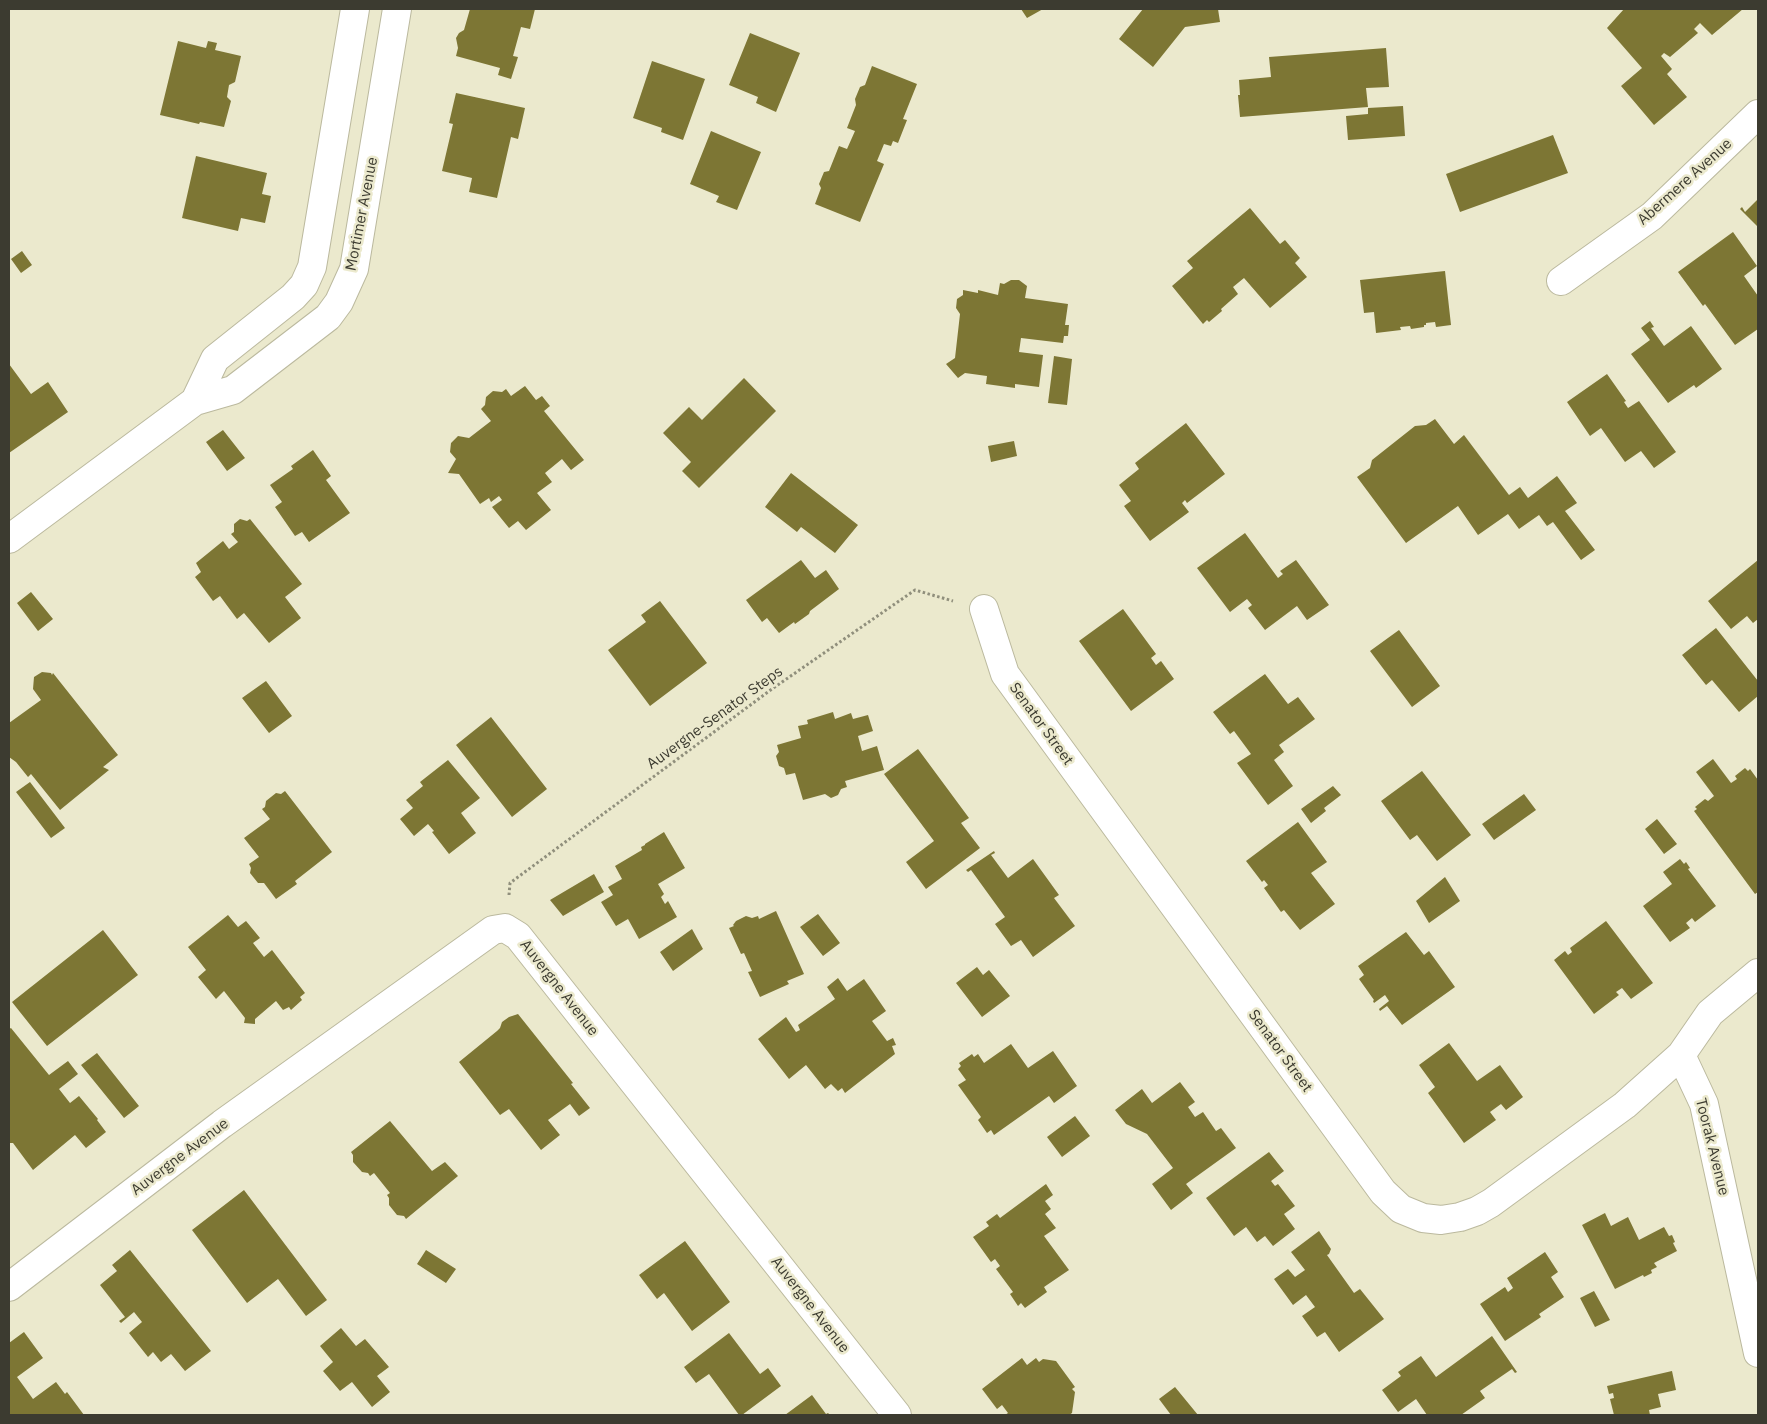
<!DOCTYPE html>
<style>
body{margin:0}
#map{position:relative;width:1767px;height:1424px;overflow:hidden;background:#ebe9cd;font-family:"IBM Plex Sans",sans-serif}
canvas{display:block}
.frame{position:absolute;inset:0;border:10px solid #3c3b30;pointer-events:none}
</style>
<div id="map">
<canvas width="1767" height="1424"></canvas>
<div class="frame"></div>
</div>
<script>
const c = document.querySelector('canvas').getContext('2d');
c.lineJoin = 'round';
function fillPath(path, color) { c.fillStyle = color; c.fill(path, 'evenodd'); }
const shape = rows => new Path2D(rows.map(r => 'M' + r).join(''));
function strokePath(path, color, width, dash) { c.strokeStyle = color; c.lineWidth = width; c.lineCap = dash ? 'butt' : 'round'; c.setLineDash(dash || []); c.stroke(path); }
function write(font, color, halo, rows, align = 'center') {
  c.font = font + ' "IBM Plex Sans",sans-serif'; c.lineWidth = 5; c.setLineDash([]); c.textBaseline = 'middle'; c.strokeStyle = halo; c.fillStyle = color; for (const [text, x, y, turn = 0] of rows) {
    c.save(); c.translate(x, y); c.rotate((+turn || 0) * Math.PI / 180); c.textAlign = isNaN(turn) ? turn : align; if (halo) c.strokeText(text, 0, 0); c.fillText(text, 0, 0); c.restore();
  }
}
fillPath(shape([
 [470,9,535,9,530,29,521,27,513,56,518,57,511,79,498,75,500,68,456,56,458,48,456,38,459,33,464,30],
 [1021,9,1043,9,1027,18],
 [1143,9,1218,9,1220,22,1185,27,1153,67,1119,39],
 [1624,9,1743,9,1712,35,1700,23,1694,29,1698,33,1670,57,1664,53,1661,56,1672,69,1667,74,1687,97,1654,125,1621,86,1642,68,1607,28],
 [750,33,800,53,776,112,756,103,758,97,729,85],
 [178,41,206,48,208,41,217,43,215,50,241,56,235,82,229,85,227,97,231,101,224,127,200,122,199,124,160,115],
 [1386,48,1389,87,1366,88,1368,107,1240,117,1238,95,1240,95,1239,80,1271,77,1269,57],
 [652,61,705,79,683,140,661,132,662,128,633,118],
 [872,66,917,84,903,119,907,120,898,143,893,141,891,146,884,144,877,161,884,164,860,222,815,204,821,188,819,184,824,172,829,171,839,146,847,149,855,131,847,128,856,105,855,99,860,87,865,85],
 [456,93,525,108,518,139,511,137,497,198,469,192,472,178,442,171,453,124,449,123],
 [1403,106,1405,136,1348,140,1346,116,1368,114,1368,108],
 [711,131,761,152,737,210,716,202,719,196,690,184],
 [1553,135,1568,173,1460,212,1446,174],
 [196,156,267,173,262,194,271,196,265,223,241,218,238,231,182,218],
 [1758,199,1758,227,1740,209,1742,207,1745,212],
 [1250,208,1280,244,1285,240,1300,258,1295,263,1307,277,1270,308,1244,278,1233,287,1238,294,1221,309,1222,311,1209,322,1207,320,1203,324,1172,286,1193,268,1187,261],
 [1733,232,1757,266,1744,276,1758,296,1758,329,1735,345,1705,304,1703,306,1678,272],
 [22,251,32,265,21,273,11,259],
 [1445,271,1451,325,1436,327,1435,322,1426,323,1426,325,1424,325,1424,327,1411,329,1410,326,1400,327,1401,330,1376,333,1374,312,1364,313,1360,280],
 [1011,280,1019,280,1027,286,1025,298,1068,304,1065,325,1069,325,1068,336,1064,336,1063,343,1021,338,1019,352,1043,355,1039,387,1015,384,1015,388,986,384,987,376,965,373,958,378,946,364,955,358,960,314,956,308,957,299,963,295,963,290,978,293,978,290,998,295,1000,283,1004,284],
 [1650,321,1654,327,1651,328,1664,346,1691,326,1722,369,1696,388,1694,385,1668,403,1631,354,1650,340,1641,328],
 [1054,356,1072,359,1067,405,1048,403],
 [9,364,31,394,48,382,68,412,9,453],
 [1607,374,1626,401,1624,402,1628,408,1639,401,1676,452,1654,468,1641,451,1625,462,1601,428,1590,436,1567,402],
 [744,378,776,411,699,488,682,471,691,462,663,433,689,407,702,420],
 [525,386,536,400,542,396,550,406,544,411,584,460,571,470,562,459,545,473,552,482,537,493,551,510,526,530,518,521,509,528,492,507,502,500,499,496,491,502,489,498,480,504,459,474,448,473,456,459,450,452,451,443,458,436,469,438,491,421,481,409,485,405,486,397,493,391,502,392,506,389,511,396],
 [1435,419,1454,444,1464,435,1509,495,1520,487,1528,498,1557,476,1577,503,1565,511,1595,550,1581,560,1553,522,1547,526,1539,515,1519,529,1508,514,1478,535,1458,506,1406,543,1357,477,1370,468,1372,460,1415,426,1426,425],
 [1186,423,1225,474,1187,503,1185,500,1182,503,1189,512,1150,541,1124,506,1131,501,1119,485,1139,469,1135,463],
 [223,430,245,458,227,471,206,442],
 [1014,441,1017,456,991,462,988,446],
 [313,450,331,476,326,480,350,513,309,542,302,532,295,536,275,507,282,502,270,485,293,469,291,466],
 [791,473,858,525,835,553,801,527,797,532,765,507],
 [240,519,247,521,250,519,302,584,285,597,301,618,269,643,244,613,237,619,220,596,213,601,195,577,201,572,196,563,223,541,229,549,238,542,231,534,234,532,234,524],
 [1245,533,1278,578,1283,574,1280,571,1296,560,1329,605,1307,620,1297,606,1265,630,1248,608,1252,605,1247,599,1230,612,1197,568],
 [801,560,815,578,826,570,839,589,810,611,809,614,795,624,794,622,779,633,767,618,762,622,746,600],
 [1758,560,1758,619,1753,623,1747,616,1731,629,1708,601],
 [31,592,53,619,38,631,17,603],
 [660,601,707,663,650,706,608,650,646,622,641,615],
 [1123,609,1156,654,1151,658,1156,665,1161,661,1174,679,1131,711,1079,641],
 [1716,628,1758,681,1758,696,1739,712,1712,680,1706,685,1682,655],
 [1399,630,1440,686,1412,707,1370,651],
 [42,672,51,673,52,675,53,673,118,755,103,767,109,770,60,810,31,774,28,777,16,762,9,757,9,723,41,700,33,689,34,677],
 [1265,674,1288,704,1298,697,1315,719,1279,745,1284,752,1274,760,1293,786,1268,805,1237,763,1251,754,1234,731,1230,734,1213,712],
 [266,681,292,716,269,733,242,698],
 [833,712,835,719,851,713,853,719,868,715,873,731,858,736,862,751,877,746,884,770,845,781,847,787,841,789,838,795,831,798,825,794,803,800,795,773,786,775,784,768,779,766,776,756,779,752,777,745,801,738,798,726,808,724,807,720],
 [491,717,547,789,512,817,456,745],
 [918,749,969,818,961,823,980,848,926,889,906,862,934,841,884,774],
 [1713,759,1731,783,1737,779,1735,776,1745,768,1748,771,1750,769,1758,780,1758,892,1755,894,1694,811,1697,809,1695,807,1705,799,1708,801,1714,796,1696,772],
 [448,760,480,798,461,813,476,833,449,854,432,832,434,831,428,824,414,836,400,819,413,808,406,800,423,786,420,782],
 [1422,771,1471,835,1437,861,1417,835,1410,840,1381,801],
 [30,782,65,828,51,838,16,792],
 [1333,786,1341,795,1324,808,1326,811,1311,823,1301,809],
 [285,791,332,852,295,881,297,884,276,899,264,883,258,883,250,873,251,868,249,864,259,857,244,838,270,819,262,809,265,807,266,801,276,793,281,794],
 [1524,794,1536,810,1494,840,1482,824],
 [1657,819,1677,844,1664,854,1645,829],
 [1298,822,1327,862,1311,873,1335,904,1300,930,1284,910,1281,912,1264,888,1268,885,1264,880,1262,882,1246,861],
 [664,832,685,868,658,884,664,894,661,897,665,904,668,901,677,917,639,939,628,919,616,926,601,902,613,895,608,887,622,879,615,866,642,850,641,847,645,845,645,844],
 [994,851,995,853,991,855,1008,878,1033,859,1059,895,1054,898,1075,926,1033,957,1021,940,1011,946,995,924,1005,917,971,870,968,872,966,870],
 [1680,859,1684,864,1686,862,1690,868,1688,869,1716,906,1695,922,1692,918,1686,923,1690,928,1670,942,1643,906,1672,884,1663,872],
 [594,874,604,892,563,916,550,900],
 [1445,877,1460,901,1429,923,1416,901],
 [776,911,804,974,787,981,789,984,760,997,748,972,752,971,744,953,741,954,729,928,734,926,733,925,736,921,746,916,752,918,758,916,759,919],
 [818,914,840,943,823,956,800,927],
 [228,915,238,927,246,921,260,938,253,943,264,957,272,950,305,993,300,997,302,1000,291,1010,289,1007,283,1010,276,1001,255,1019,255,1024,244,1023,245,1018,224,991,216,999,198,977,206,970,188,947],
 [1606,921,1653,983,1631,999,1622,988,1616,992,1619,995,1594,1014,1554,960,1565,951,1568,955,1572,952,1570,948],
 [692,929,703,949,673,971,660,952],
 [103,930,138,975,47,1046,12,1002],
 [1406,932,1424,955,1429,951,1455,987,1402,1025,1387,1006,1380,1011,1379,1009,1389,1001,1385,995,1374,1003,1373,1001,1374,1000,1359,979,1364,975,1358,966],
 [977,967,983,975,989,970,1010,996,982,1017,956,983],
 [838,978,847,991,864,979,886,1011,872,1021,887,1041,893,1038,896,1045,892,1046,895,1054,845,1093,842,1088,838,1091,831,1084,825,1089,806,1065,789,1079,758,1039,786,1017,796,1032,800,1030,798,1025,835,999,827,987],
 [518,1014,573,1083,571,1084,590,1108,579,1116,570,1104,548,1120,560,1135,541,1150,509,1109,500,1115,459,1062,497,1031,500,1028,502,1022,509,1017],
 [11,1028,49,1075,68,1061,78,1074,59,1089,70,1103,79,1096,98,1119,97,1120,106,1132,86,1148,75,1135,33,1170,13,1143,9,1143,9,1029],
 [1449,1043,1477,1081,1500,1065,1523,1097,1506,1110,1501,1104,1490,1112,1496,1120,1464,1143,1428,1093,1435,1087,1419,1065],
 [1011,1044,1028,1068,1053,1051,1077,1086,1054,1103,1049,1096,994,1135,991,1130,987,1133,978,1120,981,1117,958,1085,966,1080,958,1069,961,1066,959,1063,972,1054,974,1057,978,1054,984,1063],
 [97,1053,139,1106,124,1118,81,1065],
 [1180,1082,1195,1102,1188,1107,1195,1117,1203,1112,1216,1131,1221,1128,1236,1148,1186,1184,1193,1193,1171,1210,1152,1184,1173,1168,1147,1134,1126,1124,1115,1110,1142,1089,1152,1103],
 [1075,1116,1090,1136,1062,1157,1047,1137],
 [390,1121,432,1171,445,1162,458,1176,406,1219,404,1216,397,1215,389,1205,389,1198,387,1195,390,1193,374,1173,370,1176,368,1173,362,1172,353,1162,353,1155,351,1152],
 [1269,1152,1284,1171,1271,1181,1275,1186,1278,1184,1295,1206,1284,1214,1295,1229,1273,1246,1265,1236,1257,1242,1246,1227,1234,1236,1206,1198],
 [1046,1184,1053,1195,1045,1201,1051,1209,1045,1214,1056,1228,1044,1236,1069,1270,1044,1287,1047,1292,1025,1308,1021,1303,1018,1306,1010,1294,1013,1292,996,1269,1000,1266,995,1259,991,1262,973,1237,989,1226,986,1222,997,1214,1000,1218],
 [244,1190,327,1300,306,1316,278,1279,247,1303,192,1230],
 [1605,1213,1611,1226,1628,1217,1639,1240,1664,1227,1669,1236,1672,1235,1675,1242,1673,1243,1677,1251,1654,1263,1657,1267,1651,1270,1652,1273,1644,1277,1643,1275,1615,1289,1582,1225],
 [1319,1231,1331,1249,1329,1254,1327,1255,1354,1293,1360,1289,1384,1319,1339,1352,1325,1332,1317,1337,1302,1316,1315,1307,1306,1295,1293,1305,1274,1279,1288,1269,1295,1277,1305,1270,1291,1252],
 [685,1241,730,1302,692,1331,664,1293,657,1299,639,1275],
 [130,1250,211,1351,185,1371,171,1354,161,1362,153,1352,148,1357,129,1333,142,1322,134,1312,121,1323,119,1321,125,1317,100,1285,117,1271,112,1265],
 [426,1250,456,1269,446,1283,417,1264],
 [1545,1252,1558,1272,1551,1277,1564,1297,1539,1314,1541,1317,1505,1341,1480,1304,1505,1287,1508,1292,1513,1288,1507,1278],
 [1594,1291,1610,1320,1595,1327,1580,1298],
 [341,1328,356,1346,365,1339,389,1367,377,1376,390,1392,372,1407,352,1382,340,1391,323,1371,333,1362,320,1346],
 [24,1332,43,1358,17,1377,33,1399,56,1382,65,1394,67,1392,84,1415,9,1415,9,1343],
 [729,1333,760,1374,768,1368,781,1386,742,1415,739,1415,709,1374,696,1383,684,1367],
 [1492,1336,1517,1372,1515,1373,1512,1369,1480,1391,1485,1398,1461,1415,1427,1415,1416,1399,1398,1412,1382,1390,1401,1376,1398,1372,1421,1356,1436,1377],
 [1022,1358,1027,1365,1036,1358,1039,1362,1043,1359,1056,1361,1075,1387,1072,1389,1075,1392,1072,1413,1069,1415,1005,1415,1008,1413,1002,1405,997,1409,982,1389],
 [1672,1371,1676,1390,1658,1394,1661,1407,1649,1410,1650,1415,1614,1415,1610,1399,1614,1398,1613,1393,1609,1394,1607,1386],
 [1175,1387,1198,1415,1171,1415,1159,1399],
 [812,1395,826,1414,828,1413,830,1415,785,1415]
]), '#7d7634');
const minor = shape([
 [1561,281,1652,216,1758,114],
 [195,401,215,359,293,297,304,285,312,267,355,9],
 [9,539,195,401,233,390,328,317,339,302,354,269,397,9],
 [984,609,1005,674,1383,1192,1401,1209,1423,1218,1441,1220,1460,1217,1477,1211,1491,1203,1625,1105,1681,1055],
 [1758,973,1710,1013,1681,1055,1704,1104,1758,1353],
 [9,1287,222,1124,493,930,505,928,518,936,897,1415]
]);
strokePath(minor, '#bbb99e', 30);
strokePath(shape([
 [509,895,510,883,772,689,915,590,953,601]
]), '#908f7c', 3, [2.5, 2.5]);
strokePath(minor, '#fff', 28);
write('15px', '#3c3b30', '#ebe9cd', [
 ["Abermere Avenue",1685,182,-42],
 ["Mortimer Avenue",362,214,-79],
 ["Auvergne-Senator Steps",715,718,-36],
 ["Senator Street",1041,724,54],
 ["Auvergne Avenue",559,988,52],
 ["Senator Street",1280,1051,54],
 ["Toorak Avenue",1712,1147,76],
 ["Auvergne Avenue",180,1157,-37],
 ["Auvergne Avenue",810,1305,52]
]);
</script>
